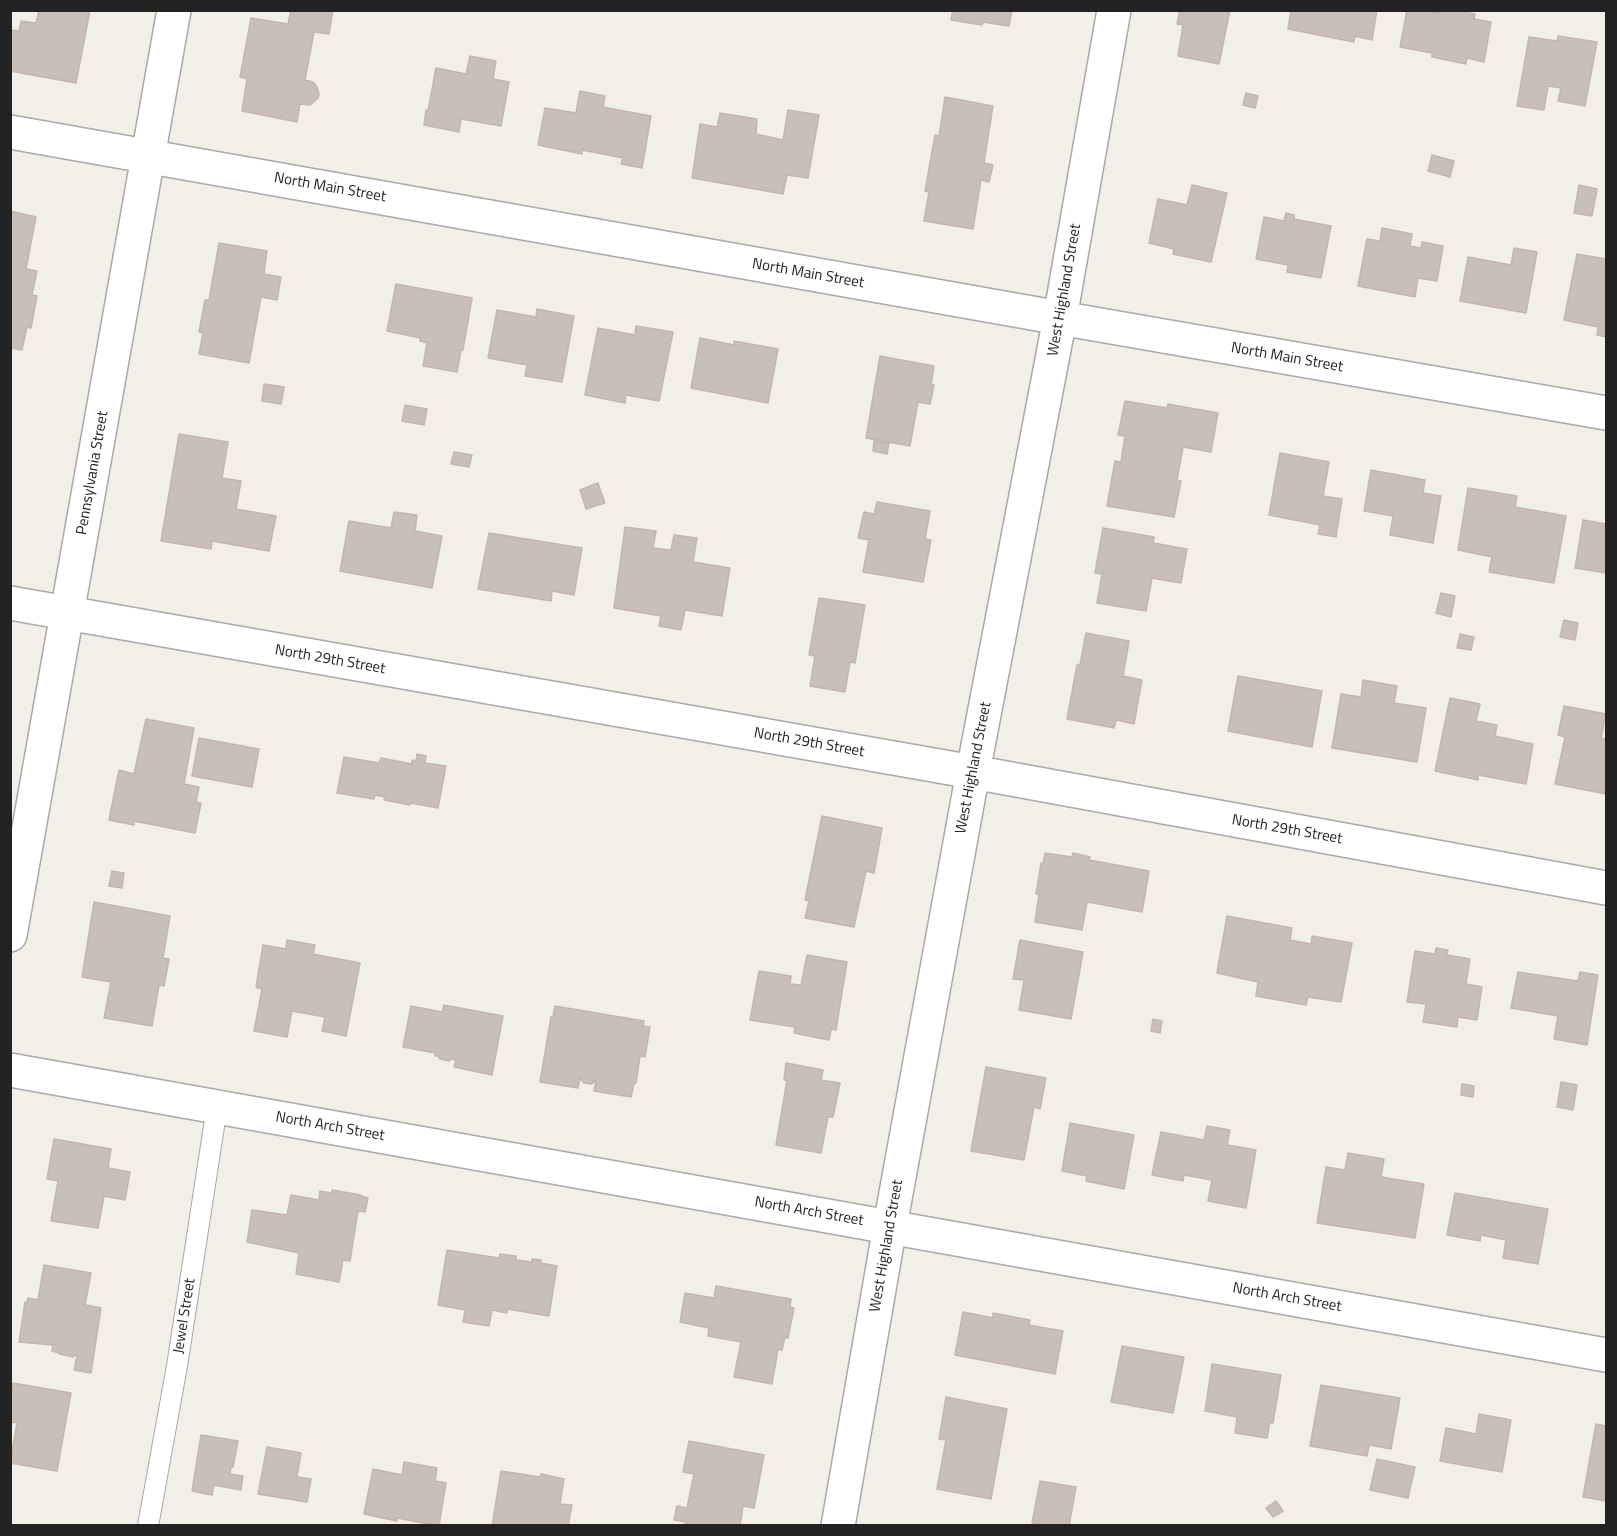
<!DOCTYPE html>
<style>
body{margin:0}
#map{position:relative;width:1617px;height:1536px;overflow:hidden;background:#f2efe9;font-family:"Titillium Web",sans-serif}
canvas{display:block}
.frame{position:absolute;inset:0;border:12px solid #222;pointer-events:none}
</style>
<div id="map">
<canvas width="1617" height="1536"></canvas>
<div class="frame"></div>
</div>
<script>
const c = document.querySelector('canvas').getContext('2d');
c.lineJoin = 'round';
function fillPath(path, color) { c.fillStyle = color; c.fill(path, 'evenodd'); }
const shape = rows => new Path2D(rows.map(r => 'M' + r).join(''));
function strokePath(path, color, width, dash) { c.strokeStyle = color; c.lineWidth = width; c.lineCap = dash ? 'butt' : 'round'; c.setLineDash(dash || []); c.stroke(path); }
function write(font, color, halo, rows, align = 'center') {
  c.font = font + ' "Titillium Web",sans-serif'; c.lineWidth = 4.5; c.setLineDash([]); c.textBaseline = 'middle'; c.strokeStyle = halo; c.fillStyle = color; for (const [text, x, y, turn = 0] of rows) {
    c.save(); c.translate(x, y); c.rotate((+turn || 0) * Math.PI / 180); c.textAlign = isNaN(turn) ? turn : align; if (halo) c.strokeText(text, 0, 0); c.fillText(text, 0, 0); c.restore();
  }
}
const building = shape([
 [39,10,90,10,76,83,10,71,10,30,19,31,21,21,36,23,39,10],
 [291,10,333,10,329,34,314,32,305,80,313,82,317,87,319,94,318,98,310,105,300,104,297,122,242,111,247,79,240,77,251,18,288,24,291,10],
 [953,10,1012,10,1009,26,983,22,982,25,951,20,953,10],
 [1180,10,1230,10,1219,64,1178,56,1183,25,1177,24,1180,10],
 [1291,10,1377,10,1372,40,1355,36,1354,42,1288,29,1291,10],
 [1407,10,1426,10,1440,13,1440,10,1455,10,1475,14,1474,19,1491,22,1484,62,1467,58,1466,64,1432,57,1432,53,1400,47,1407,10],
 [1558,36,1597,42,1585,106,1558,101,1561,88,1548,86,1544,110,1517,106,1529,37,1557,41,1558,36],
 [470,56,496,61,493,79,509,82,501,126,461,119,459,132,424,125,426,110,428,111,436,68,466,74,470,56],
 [580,91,605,96,603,107,651,116,642,168,621,164,623,158,582,150,582,154,538,145,545,108,576,113,580,91],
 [1246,93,1258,96,1255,108,1243,105,1246,93],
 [945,97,993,106,984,163,993,165,989,182,981,180,973,229,924,221,929,192,925,191,935,135,939,136,945,97],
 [788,110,819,115,808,178,787,175,783,194,692,178,700,124,717,127,720,113,757,119,756,134,783,140,788,110],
 [1432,155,1454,161,1450,177,1428,171,1432,155],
 [1192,185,1227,193,1211,262,1173,254,1174,249,1149,243,1158,199,1187,205,1192,185],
 [1579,185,1597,189,1592,216,1574,213,1579,185],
 [10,211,36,217,26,269,37,271,32,295,37,296,31,328,27,327,22,350,10,348,10,211],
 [1286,213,1294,215,1294,219,1331,226,1321,278,1287,272,1288,265,1256,259,1264,217,1284,221,1286,213],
 [1382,228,1412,234,1410,246,1421,248,1422,242,1443,246,1437,281,1418,278,1415,297,1358,286,1367,239,1380,241,1382,228],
 [219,243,267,251,264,274,281,277,277,300,261,297,249,363,199,354,203,333,199,332,205,300,209,300,219,243],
 [1514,248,1537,252,1526,313,1460,301,1468,257,1511,265,1514,248],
 [1577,254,1606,259,1606,337,1597,335,1598,327,1564,320,1577,254],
 [396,284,472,298,463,350,461,350,457,372,423,366,427,343,420,341,420,338,387,331,396,284],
 [537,309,574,316,562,382,525,376,527,365,488,358,497,310,536,317,537,309],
 [636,326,673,332,659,401,626,395,625,403,585,395,598,328,635,335,636,326],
 [700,338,734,345,734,341,778,349,768,403,691,388,700,338],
 [880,356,934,366,931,384,934,385,930,404,918,402,910,446,866,438,880,356],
 [264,384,284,387,281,404,262,401,264,384],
 [1125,401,1167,408,1168,404,1218,413,1211,452,1183,447,1177,480,1181,481,1174,517,1107,506,1115,461,1121,462,1125,436,1118,435,1125,401],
 [405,405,427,409,424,425,402,421,405,405],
 [179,434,228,442,222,478,241,481,236,509,276,516,269,551,212,541,211,549,161,541,179,434],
 [874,441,889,443,887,454,873,451,874,441],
 [454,452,472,455,469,467,451,464,454,452],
 [1280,453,1329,462,1323,496,1342,499,1336,537,1318,534,1320,525,1269,515,1280,453],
 [1371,470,1425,480,1423,493,1441,496,1433,543,1390,535,1393,516,1364,511,1371,470],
 [598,483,605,503,586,509,580,490,598,483],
 [1468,488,1517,496,1515,507,1566,516,1554,583,1489,572,1492,557,1458,550,1468,488],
 [877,502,930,511,925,539,931,540,923,582,863,572,869,540,858,538,864,512,874,514,877,502],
 [394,512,417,515,415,531,442,536,432,588,340,571,349,521,391,528,394,512],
 [1583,520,1606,524,1606,573,1575,568,1583,520],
 [625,527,656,531,653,548,671,550,674,535,697,538,693,562,730,568,722,616,685,610,681,630,659,626,661,616,614,608,625,527],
 [1103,528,1154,537,1153,543,1187,549,1181,583,1152,578,1146,611,1097,603,1102,574,1095,573,1103,528],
 [489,533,582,548,574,595,552,591,551,601,478,589,489,533],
 [1441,593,1455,596,1451,617,1436,613,1441,593],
 [819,598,865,605,855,663,850,662,845,692,810,686,815,656,809,655,819,598],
 [1564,620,1578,623,1575,640,1560,637,1564,620],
 [1086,633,1129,641,1123,676,1142,680,1134,724,1116,720,1114,728,1067,719,1077,665,1080,665,1086,633],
 [1460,634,1474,637,1471,650,1457,648,1460,634],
 [1238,676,1322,691,1312,747,1228,731,1238,676],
 [1363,680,1397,686,1394,703,1426,708,1417,762,1332,748,1341,694,1361,697,1363,680],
 [1450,698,1480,704,1476,721,1497,725,1495,736,1533,744,1526,784,1478,775,1478,780,1435,771,1450,698],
 [1564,706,1606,714,1601,738,1606,739,1606,794,1555,784,1565,737,1558,735,1564,706],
 [146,719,194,728,184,784,199,787,196,802,201,803,195,833,134,821,134,825,109,820,119,770,134,774,146,719],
 [199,738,259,749,252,787,192,776,199,738],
 [417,754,426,756,425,763,446,766,438,808,411,803,410,805,384,800,385,797,375,795,374,799,337,793,344,757,379,763,381,758,412,764,412,760,416,761,417,754],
 [822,816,882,828,874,873,866,871,854,927,805,918,809,901,805,900,822,816],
 [1045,853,1072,857,1073,853,1090,857,1089,860,1149,871,1142,912,1087,902,1082,930,1035,922,1039,894,1036,894,1041,863,1043,864,1045,853],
 [112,871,124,873,122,888,109,886,112,871],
 [94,902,170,916,163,958,169,959,164,986,159,985,152,1026,104,1018,111,982,82,977,94,902],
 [1227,916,1292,928,1290,940,1311,944,1312,936,1352,943,1341,1002,1308,997,1306,1005,1256,996,1258,982,1217,973,1227,916],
 [287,940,315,945,313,954,360,963,346,1036,322,1031,325,1017,292,1011,287,1037,254,1031,262,989,256,987,263,945,286,949,287,940],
 [1020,940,1083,952,1071,1019,1019,1010,1024,980,1013,979,1020,940],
 [1436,948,1448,950,1447,955,1470,959,1466,984,1482,987,1477,1020,1458,1017,1457,1027,1423,1022,1426,1004,1407,1002,1415,951,1435,954,1436,948],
 [807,955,847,962,836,1030,831,1029,829,1040,794,1033,795,1027,750,1020,759,971,791,976,790,984,801,985,807,955],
 [1518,972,1578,981,1580,972,1598,975,1587,1045,1554,1039,1558,1016,1511,1008,1518,972],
 [444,1005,503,1016,492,1075,454,1067,456,1060,451,1059,449,1061,440,1059,438,1056,435,1056,435,1053,403,1047,411,1006,442,1012,444,1005],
 [555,1006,644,1021,643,1026,650,1027,645,1057,640,1056,636,1083,634,1083,631,1097,594,1091,596,1081,591,1084,584,1083,580,1078,578,1088,540,1082,551,1017,553,1017,555,1006],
 [1153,1019,1162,1021,1160,1033,1151,1031,1153,1019],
 [786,1063,823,1070,821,1080,840,1083,833,1117,828,1117,821,1153,776,1145,787,1080,784,1080,786,1063],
 [986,1067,1046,1078,1040,1109,1034,1107,1024,1160,971,1151,986,1067],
 [1561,1082,1577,1085,1573,1110,1557,1107,1561,1082],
 [1462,1084,1474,1086,1473,1097,1461,1095,1462,1084],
 [1070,1123,1134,1135,1124,1189,1086,1181,1087,1176,1062,1171,1070,1123],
 [1207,1126,1230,1130,1227,1145,1256,1150,1246,1208,1208,1201,1212,1180,1184,1175,1183,1181,1152,1175,1161,1132,1204,1140,1207,1126],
 [54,1139,111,1149,108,1168,130,1172,125,1200,104,1196,98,1228,51,1221,58,1181,47,1179,54,1139],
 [1348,1153,1384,1159,1381,1177,1424,1184,1415,1238,1317,1223,1326,1167,1345,1170,1348,1153],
 [332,1190,361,1195,361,1196,368,1198,365,1212,358,1211,350,1261,343,1260,339,1282,296,1274,299,1253,247,1242,252,1210,287,1215,291,1195,319,1200,320,1191,332,1193,332,1190],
 [1455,1193,1548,1209,1538,1264,1503,1258,1506,1240,1481,1235,1480,1241,1447,1235,1455,1193],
 [447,1250,499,1258,500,1254,516,1256,516,1260,532,1262,532,1259,541,1260,541,1263,557,1266,549,1316,507,1309,507,1313,492,1310,489,1326,463,1322,465,1310,438,1305,447,1250],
 [44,1265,91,1273,85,1305,101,1308,91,1373,74,1370,77,1356,73,1355,73,1357,59,1354,60,1353,52,1351,53,1345,19,1342,25,1302,27,1302,28,1298,38,1300,44,1265],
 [716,1286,791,1299,790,1307,794,1308,788,1338,785,1337,782,1350,778,1349,772,1384,734,1377,741,1342,708,1336,709,1328,680,1322,685,1293,714,1298,716,1286],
 [963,1312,993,1318,993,1313,1030,1320,1029,1325,1063,1331,1055,1374,955,1355,963,1312],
 [1122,1346,1184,1357,1173,1413,1111,1402,1122,1346],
 [1212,1364,1281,1375,1273,1423,1270,1422,1267,1438,1235,1433,1237,1417,1205,1411,1212,1364],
 [13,1383,71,1393,57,1471,10,1463,17,1423,10,1422,10,1396,13,1383],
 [1321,1385,1400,1398,1391,1449,1369,1445,1367,1456,1310,1446,1321,1385],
 [946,1397,1007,1409,991,1499,937,1489,946,1440,939,1439,946,1397],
 [1479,1414,1511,1420,1502,1472,1440,1461,1446,1428,1476,1434,1479,1414],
 [1596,1424,1606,1426,1606,1501,1583,1497,1596,1424],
 [201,1435,238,1441,233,1467,231,1467,230,1474,243,1476,241,1490,214,1485,212,1495,192,1491,201,1435],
 [689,1441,764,1455,754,1508,743,1506,740,1526,685,1526,686,1522,674,1520,677,1506,687,1508,694,1474,683,1472,689,1441],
 [267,1447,301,1453,297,1477,311,1479,307,1502,258,1494,267,1447],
 [1377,1459,1415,1467,1408,1498,1370,1490,1377,1459],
 [404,1462,437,1468,435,1481,446,1483,439,1526,397,1518,397,1521,364,1514,373,1469,402,1475,404,1462],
 [501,1471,540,1477,541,1474,564,1479,560,1504,572,1505,568,1526,492,1526,501,1471],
 [1040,1481,1076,1487,1069,1526,1049,1526,1032,1523,1040,1481],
 [1276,1501,1283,1511,1273,1517,1266,1508,1276,1501]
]);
fillPath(building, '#c7bfb8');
strokePath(building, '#c4b6ab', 1.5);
const service = shape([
 [148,1526,177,1366,217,1107]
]);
const minor = shape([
 [10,132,1060,318,1606,413],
 [10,603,973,772,1606,888],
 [10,1070,1606,1355],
 [838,1526,890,1226,973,772,1060,318,1114,10]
]);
const tertiary = shape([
 [10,935,174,10]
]);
strokePath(service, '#a9a9a9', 22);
strokePath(minor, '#a9a9a9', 36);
strokePath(tertiary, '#a9a9a9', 36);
strokePath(service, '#fff', 20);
strokePath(minor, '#fff', 33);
strokePath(tertiary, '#fff', 33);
write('15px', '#222', '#fff', [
 ["North Main Street",330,188,10],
 ["North Main Street",808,274,10],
 ["West Highland Street",1065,290,-80],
 ["North Main Street",1287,358,10],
 ["Pennsylvania Street",93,473,-80],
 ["North 29th Street",330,660,10],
 ["North 29th Street",809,743,10],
 ["West Highland Street",974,768,-79],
 ["North 29th Street",1287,830,10],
 ["North Arch Street",330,1127,10],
 ["North Arch Street",809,1212,10],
 ["West Highland Street",887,1246,-80],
 ["North Arch Street",1287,1298,10],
 ["Jewel Street",185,1316,-81]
]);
</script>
